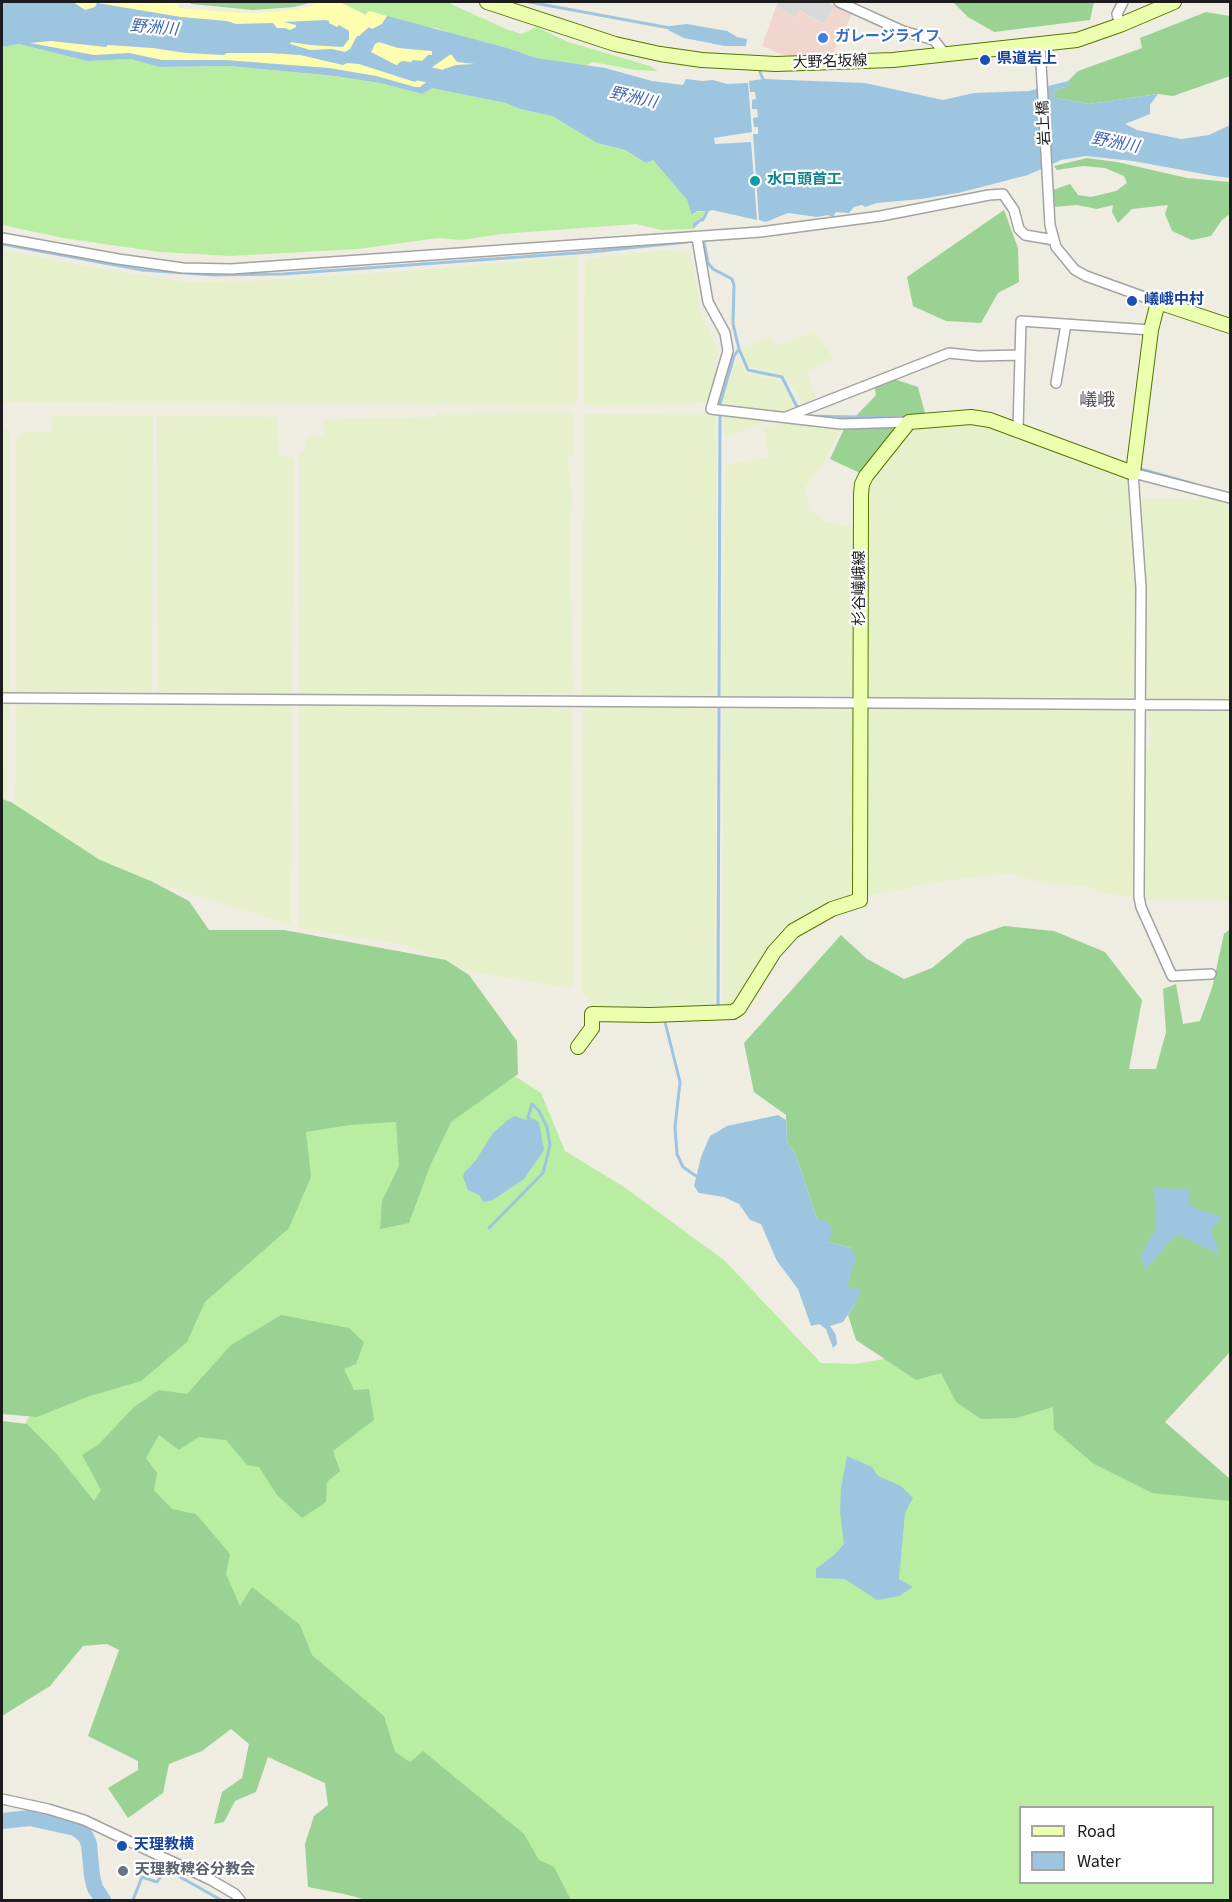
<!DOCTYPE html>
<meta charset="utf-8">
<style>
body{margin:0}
#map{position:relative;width:1232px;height:1902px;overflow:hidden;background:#efede1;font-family:"Source Sans 3",sans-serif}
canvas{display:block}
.frame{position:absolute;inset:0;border:3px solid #1c1c1c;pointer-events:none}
.legend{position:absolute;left:1019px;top:1806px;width:195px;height:78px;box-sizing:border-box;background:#fff;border:2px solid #a4a4a4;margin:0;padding:8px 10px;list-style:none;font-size:18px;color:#1c1c1c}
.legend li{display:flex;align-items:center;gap:12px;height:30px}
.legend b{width:30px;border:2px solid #a4a4a4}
</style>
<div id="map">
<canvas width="1232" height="1902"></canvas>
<div class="frame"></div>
<ul class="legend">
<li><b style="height:8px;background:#ecffaf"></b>Road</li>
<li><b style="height:16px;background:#9dc5e0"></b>Water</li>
</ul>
</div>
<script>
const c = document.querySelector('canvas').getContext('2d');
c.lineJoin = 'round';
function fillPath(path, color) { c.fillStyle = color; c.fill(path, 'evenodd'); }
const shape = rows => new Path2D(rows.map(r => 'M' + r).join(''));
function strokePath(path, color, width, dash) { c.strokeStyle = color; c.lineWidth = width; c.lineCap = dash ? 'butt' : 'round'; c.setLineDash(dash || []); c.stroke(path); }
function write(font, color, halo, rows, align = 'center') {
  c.font = font + ' "Source Sans 3","Noto Sans JP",sans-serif'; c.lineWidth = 4.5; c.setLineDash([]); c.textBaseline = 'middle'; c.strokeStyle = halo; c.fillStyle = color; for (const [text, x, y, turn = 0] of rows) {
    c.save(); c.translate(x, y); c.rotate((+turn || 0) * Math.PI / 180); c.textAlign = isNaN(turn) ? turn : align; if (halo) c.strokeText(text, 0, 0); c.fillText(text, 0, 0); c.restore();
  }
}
fillPath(shape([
 [778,2,827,2,835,6,824,24,800,11,795,17,776,7]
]), '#dad9d9');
fillPath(shape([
 [835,6,852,14,832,55,786,56,762,46,776,7,795,17,799,11,823,24]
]), '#f1d6ce');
fillPath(shape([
 [2,250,79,265,186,282,256,281,436,269,577,256,577,400,574,405,2,402],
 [661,250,689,253,696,282,699,308,718,352,714,363,719,371,706,401,691,404,586,405,584,403,585,259],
 [815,332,833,359,807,372,816,398,805,402,801,401,787,377,782,374,749,367,741,348,771,337,775,346],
 [735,363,740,365,747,374,780,381,792,400,793,411,780,413,724,407,723,400],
 [574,412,574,456,567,456,572,496,570,536,573,693,299,694,299,454,304,452,306,437,324,435,323,419,436,417,438,413],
 [716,413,715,695,582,695,584,414],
 [725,413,752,416,767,421,726,437,723,425],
 [53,416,153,416,152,692,16,692,16,439,24,432,52,432],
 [157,416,278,417,279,456,294,458,292,693,157,692],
 [789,421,840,428,825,461,805,487,809,510,824,521,839,525,856,527,856,696,721,696,726,465,769,457,764,429],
 [975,421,1124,473,1129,481,1134,531,1137,692,1133,697,865,697,865,518,869,477,915,427],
 [9,429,9,693,2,693,2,430],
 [1209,495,1230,502,1230,699,1145,699,1143,541,1138,498,1201,499],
 [2,703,9,703,7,804,2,802],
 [292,704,291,925,161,884,95,860,15,810,16,705],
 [299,705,572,709,574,986,570,988,470,971,405,945,299,928],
 [583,706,715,708,715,1012,597,1011,582,991],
 [857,708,856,893,816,912,743,988,734,1002,723,1006,723,709],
 [864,708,1136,709,1134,898,1105,893,1084,886,1042,883,1010,873,943,881,866,896],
 [1148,709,1230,710,1230,900,1146,900,1146,747,1151,746]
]), '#e6f0ca');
fillPath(shape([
 [340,2,452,2,451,4,506,29,522,34,536,27,568,42,650,66,658,71,635,70,593,62,585,66,562,63,536,58,511,49,455,35,436,28,414,25,369,11,366,15],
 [19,44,87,61,131,59,159,67,229,66,335,76,380,83,422,94,432,87,507,103,520,109,552,116,597,143,624,150,646,163,653,160,687,200,694,216,695,212,706,211,705,215,693,223,693,229,661,230,636,224,501,234,462,240,438,238,358,249,230,256,160,252,63,238,2,225,2,47],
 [502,1068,541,1093,565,1151,624,1187,724,1260,821,1363,855,1364,929,1351,1050,1395,1230,1491,1230,1900,557,1900,398,1763,239,1616,95,1516,21,1431,37,1402,293,1126],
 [1020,1808,1212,1808,1212,1882,1020,1882]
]), '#b9eea2');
fillPath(shape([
 [189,2,217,3,313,2,294,7,253,10,191,4],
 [953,2,1094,2,1090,20,994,32,968,17],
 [1206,12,1230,16,1230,76,1173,96,1158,94,1089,104,1056,98,1053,96,1056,90,1071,85,1068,81,1078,71,1142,48,1140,38],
 [1087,158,1117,162,1187,178,1230,182,1230,214,1222,220,1211,236,1192,240,1172,231,1165,214,1168,205,1132,209,1118,223,1112,212,1113,205,1097,209,1077,205,1054,207,1053,190,1070,184,1078,195,1091,197,1116,191,1127,183,1124,176,1105,168,1083,166,1057,170,1054,166],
 [1004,210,1018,248,1019,282,998,293,981,323,946,321,913,306,907,277],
 [894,379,918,387,925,413,910,416,856,416,876,395,874,385],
 [845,427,898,427,862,474,830,459],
 [2,799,11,802,100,860,151,881,189,901,209,930,284,930,446,960,469,975,517,1041,518,1074,451,1122,430,1166,409,1223,380,1229,382,1201,399,1166,396,1122,350,1125,306,1132,311,1177,289,1228,205,1302,187,1342,141,1381,87,1397,37,1417,2,1414],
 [1004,926,1054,931,1105,952,1142,1000,1129,1069,1156,1069,1166,1032,1163,989,1176,984,1183,1024,1200,1021,1212,988,1224,934,1230,929,1230,1352,1165,1422,1230,1479,1230,1501,1152,1493,1094,1464,1054,1430,1053,1407,1017,1418,981,1419,956,1402,941,1373,916,1380,856,1340,848,1315,856,1303,847,1287,851,1248,828,1242,817,1219,796,1156,787,1141,786,1115,754,1092,744,1043,841,935,867,959,904,979,932,968,967,939],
 [281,1315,349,1328,364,1342,356,1364,344,1369,354,1390,369,1389,374,1420,333,1451,340,1471,327,1482,326,1502,302,1518,277,1495,259,1467,247,1465,226,1440,199,1437,179,1450,159,1435,146,1458,157,1473,154,1490,172,1509,196,1514,230,1554,226,1574,240,1606,252,1587,300,1625,312,1655,384,1716,395,1752,410,1762,423,1751,524,1834,539,1860,554,1867,571,1900,367,1900,344,1894,308,1887,305,1844,314,1816,328,1805,325,1783,268,1757,256,1792,235,1801,224,1822,214,1824,222,1792,242,1778,249,1744,231,1729,202,1751,169,1764,163,1793,128,1818,108,1788,138,1770,138,1761,88,1736,119,1650,107,1644,83,1646,50,1686,2,1716,2,1421,27,1424,55,1452,94,1501,101,1490,82,1455,98,1445,134,1407,159,1390,187,1394,231,1345]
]), '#99d292');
fillPath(shape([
 [73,2,175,2,180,8,225,12,259,13,299,9,323,2,340,2,365,15,369,11,387,16,382,24,357,36,350,49,345,52,332,49,310,50,289,44,290,42,310,45,343,47,346,30,339,26,337,27,323,21,288,24,296,25,296,27,290,31,285,28,277,28,273,23,236,24,227,21,181,17,98,4,95,7,85,10],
 [51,41,153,48,186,53,224,55,227,53,269,53,301,55,342,65,347,63,358,64,386,72,404,80,422,76,434,65,451,54,455,58,475,64,456,65,444,69,420,87,415,87,376,76,329,68,225,60,162,60,139,55,94,55,30,43,31,42],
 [379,42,398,48,432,51,432,56,422,61,413,60,409,65,396,65,371,52,375,44]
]), '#fffdae');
fillPath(shape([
 [2,2,73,2,85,10,95,7,97,3,181,17,227,21,236,24,273,23,277,28,285,28,290,30,296,27,296,25,284,22,325,20,329,21,329,23,337,27,339,25,349,31,349,39,343,47,310,45,291,42,290,44,310,50,332,49,345,52,350,49,357,36,359,36,369,27,372,29,382,24,387,16,511,49,536,58,605,68,652,81,683,85,686,79,702,81,713,80,727,84,748,83,752,132,714,138,715,144,751,142,757,220,712,210,709,211,704,221,700,222,693,229,693,223,703,217,706,211,697,211,692,215,687,200,653,160,646,163,625,150,597,143,552,116,520,109,506,103,432,88,422,94,380,83,335,76,229,66,159,67,131,59,87,61,19,44,2,47],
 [51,41,106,47,108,45,153,48,186,53,224,55,227,53,269,53,300,55,343,65,347,63,359,64,415,82,425,72,451,54,457,62,475,64,456,65,444,69,420,87,415,87,376,76,329,68,225,60,162,60,129,53,94,55,30,43],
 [379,42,398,48,432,51,432,55,428,55,422,61,413,60,408,65,396,65,371,52,375,44],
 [687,24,727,31,737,37,747,39,746,46,725,46,684,38,668,30,669,26],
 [763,79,865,83,943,100,974,93,1029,91,1068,81,1072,85,1056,90,1053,96,1056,98,1089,104,1158,94,1150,105,1150,114,1125,124,1137,130,1181,139,1209,135,1230,125,1230,178,1214,176,1133,161,1086,156,1061,160,1028,175,958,193,921,199,877,203,865,207,862,205,854,207,849,213,836,212,833,217,828,215,817,217,788,213,766,222,759,220,753,134,758,134,758,127,754,127,753,118,758,117,757,109,752,109,752,100,756,99,755,92,750,92,749,81],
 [778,1115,786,1120,787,1141,796,1156,817,1219,826,1221,833,1230,828,1242,851,1248,856,1258,847,1286,861,1290,856,1303,843,1322,830,1326,836,1335,837,1344,833,1348,826,1329,819,1324,811,1326,798,1289,777,1261,761,1224,750,1220,739,1204,724,1197,699,1193,694,1186,701,1157,710,1136,727,1126],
 [515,1116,526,1120,528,1117,530,1117,539,1122,544,1150,524,1179,493,1200,483,1202,479,1195,468,1190,463,1177,464,1173,476,1160,493,1133,509,1119],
 [1154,1188,1188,1189,1191,1207,1222,1217,1211,1230,1220,1255,1177,1234,1146,1269,1140,1257,1156,1228],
 [847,1456,872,1467,878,1476,901,1486,913,1498,905,1513,899,1579,913,1587,899,1596,877,1600,845,1579,816,1578,816,1569,834,1555,844,1544,840,1512,841,1488]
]), '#9dc5e0');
strokePath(shape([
 [529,2,670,28],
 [760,72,763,79],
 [703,237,708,263,713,269,732,279,734,285,733,324,739,349,734,356,720,404,718,1008],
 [2,244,142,270,214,275,283,274,590,252,687,242,690,239],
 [739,349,748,370,782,377,796,405,808,416,904,418],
 [1137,468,1194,484],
 [664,1018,680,1082,675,1127,677,1154,683,1167,696,1176],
 [489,1228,543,1173,550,1145,547,1127,539,1111,532,1104,528,1117],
 [133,1900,142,1877,157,1882,166,1869,221,1900]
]), '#9dc5e0', 3);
strokePath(shape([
 [404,69,455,81],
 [2,1821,30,1818,75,1828,81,1832,86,1837,89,1844,92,1876,95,1888,103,1900]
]), '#9dc5e0', 16);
const street = shape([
 [839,2,903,31,934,40,945,54],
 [1120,25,1117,14,1123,2],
 [1040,45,1050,225,1056,247,1075,270,1086,276,1158,302],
 [2,238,118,259,183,268,231,269,760,232,881,216,989,195,1003,194,1014,210,1019,229,1025,235,1054,240],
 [697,238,708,302,725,333,728,351,711,409,841,424,909,422],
 [1056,383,1066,324],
 [786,417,949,353,978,356,1020,355],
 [1018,429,1021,321,1151,330],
 [2,698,1230,705],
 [1211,974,1172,976,1141,907,1139,897,1141,588,1133,473,1230,498],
 [2,1799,48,1809,84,1820,211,1880,235,1894,240,1900]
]);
const secondary = shape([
 [487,2,615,44,660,54,702,60,776,64,893,60,1077,40,1120,25,1174,2],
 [578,1047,592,1028,592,1014,651,1015,733,1012,739,1008,774,952,793,931,832,909,860,900,861,494,862,484,866,476,909,422,971,417,990,420,1133,473,1151,330,1158,302,1230,326]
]);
strokePath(street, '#a3a3a3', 12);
strokePath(secondary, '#547600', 16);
strokePath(street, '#fff', 9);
strokePath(secondary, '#ecffaf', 14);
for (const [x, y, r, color] of [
 [823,38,6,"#3f7fe0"],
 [985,60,6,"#1a4fb4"],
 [755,181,6,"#0f9aa8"],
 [1132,301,6,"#1a4fb4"],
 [122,1846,6,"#1a4fb4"],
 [123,1871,6,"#6b7280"]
]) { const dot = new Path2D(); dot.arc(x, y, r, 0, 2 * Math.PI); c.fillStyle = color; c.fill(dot); strokePath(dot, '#fff', 2); }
write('bold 15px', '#366cbe', '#fff', [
 ["ガレージライフ",835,38]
], 'left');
write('bold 15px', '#164399', '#fff', [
 ["県道岩上",997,60],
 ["嶬峨中村",1144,301],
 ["天理教横",134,1846]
], 'left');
write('15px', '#1c1c1c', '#fff', [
 ["大野名坂線",830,63,-2],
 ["岩上橋",1045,123,-93],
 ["杉谷嶬峨線",861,588,-90]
]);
write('bold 15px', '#0d838f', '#fff', [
 ["水口頭首工",767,181]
], 'left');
write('bold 15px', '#5b616d', '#fff', [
 ["天理教稗谷分教会",135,1871]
], 'left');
write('italic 16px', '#4166b3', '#fff', [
 ["野洲川",154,29,5],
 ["野洲川",633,99,13],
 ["野洲川",1115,144,11]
]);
write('18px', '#4f4f4f', '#fff', [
 ["嶬峨",1097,402]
]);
</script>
